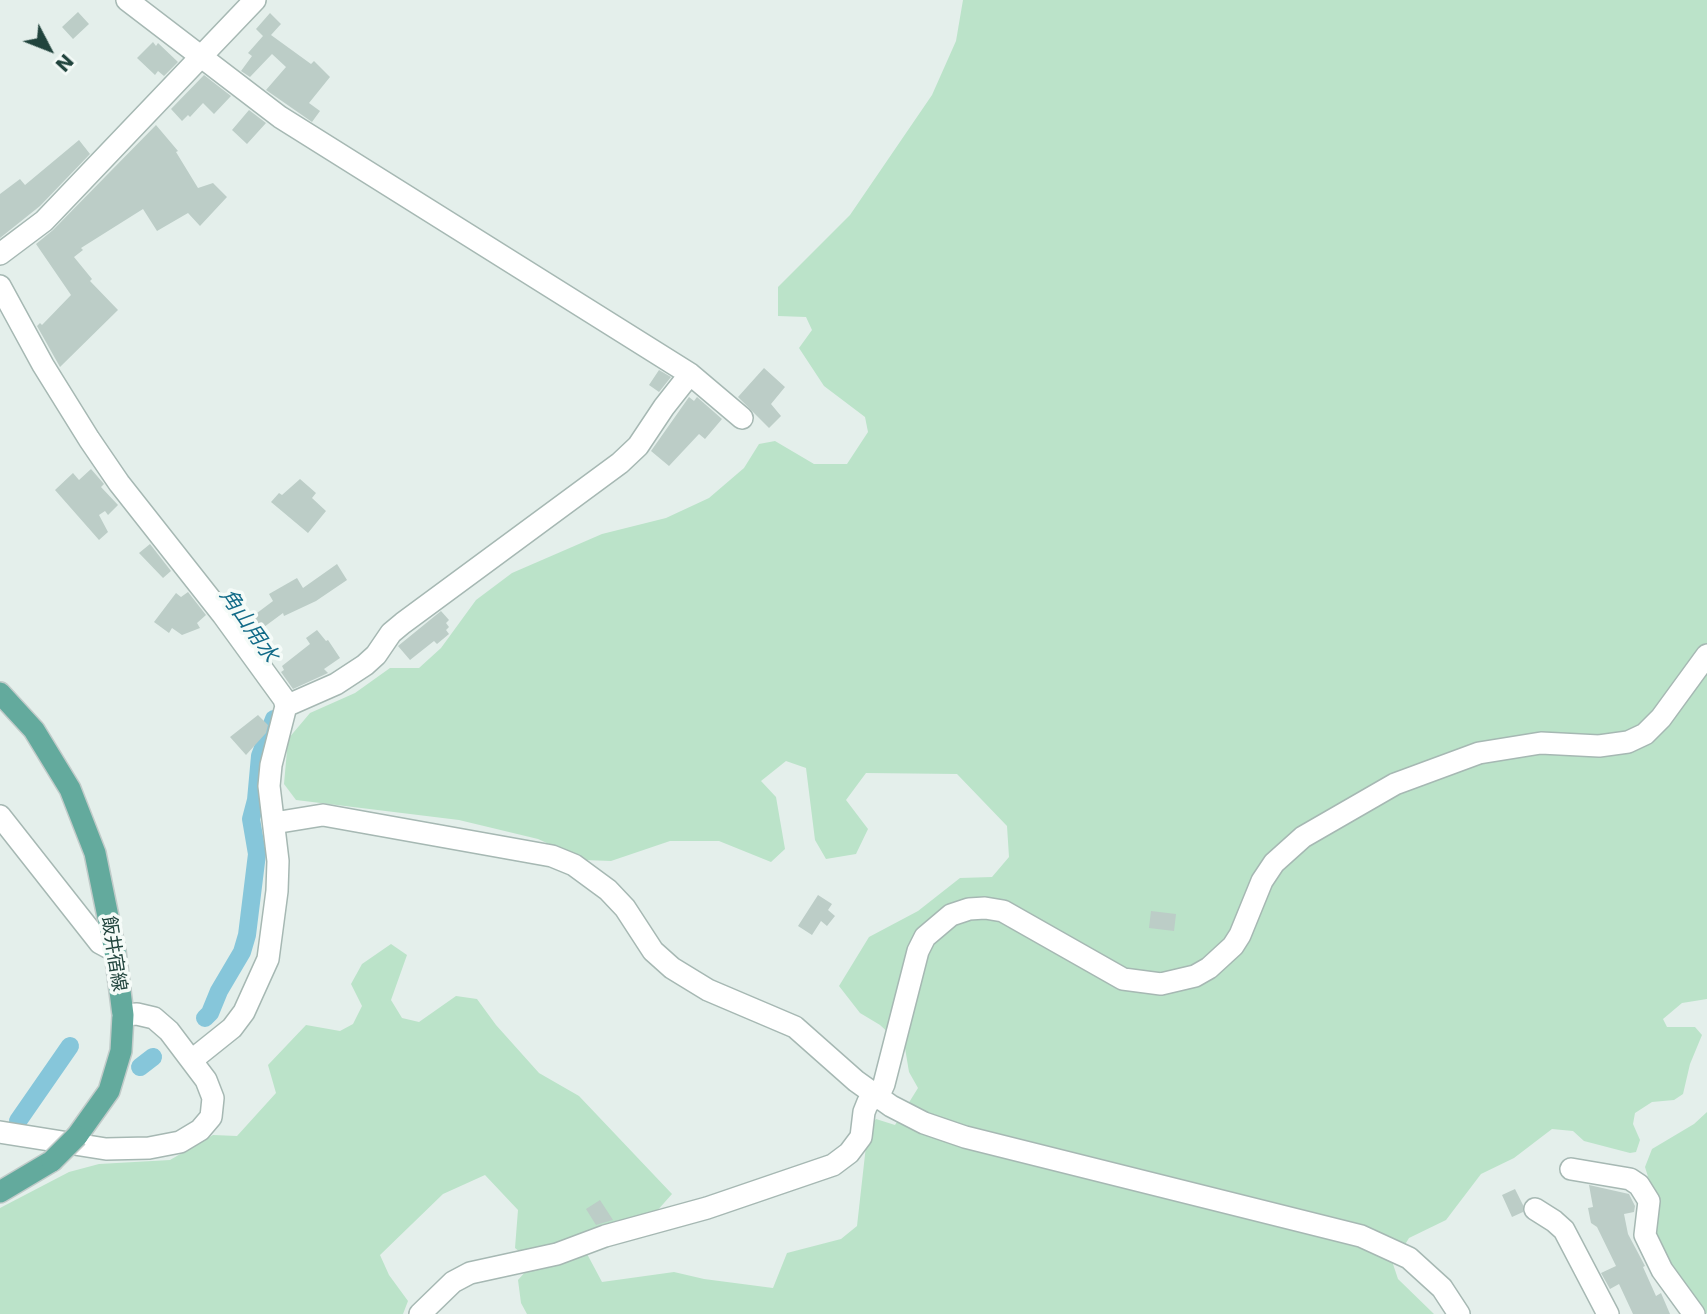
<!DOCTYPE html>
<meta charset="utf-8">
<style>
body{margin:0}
#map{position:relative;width:1707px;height:1314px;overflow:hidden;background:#e4efeb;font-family:"DejaVu Sans",sans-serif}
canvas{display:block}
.north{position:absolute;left:14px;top:14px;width:70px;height:70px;-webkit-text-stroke:5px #f5fbf8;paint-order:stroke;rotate:132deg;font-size:19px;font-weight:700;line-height:28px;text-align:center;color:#21443d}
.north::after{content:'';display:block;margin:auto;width:24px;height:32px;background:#21443d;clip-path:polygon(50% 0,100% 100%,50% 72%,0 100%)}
</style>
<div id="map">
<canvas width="1707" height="1314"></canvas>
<div class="north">N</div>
</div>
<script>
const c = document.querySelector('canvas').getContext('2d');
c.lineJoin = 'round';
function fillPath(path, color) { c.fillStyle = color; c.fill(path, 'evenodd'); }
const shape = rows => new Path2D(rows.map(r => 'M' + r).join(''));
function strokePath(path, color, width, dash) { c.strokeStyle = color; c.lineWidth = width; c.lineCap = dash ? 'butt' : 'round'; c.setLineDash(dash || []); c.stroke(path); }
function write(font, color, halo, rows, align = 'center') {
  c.font = font + ' "DejaVu Sans","Noto Sans JP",sans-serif'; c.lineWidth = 7; c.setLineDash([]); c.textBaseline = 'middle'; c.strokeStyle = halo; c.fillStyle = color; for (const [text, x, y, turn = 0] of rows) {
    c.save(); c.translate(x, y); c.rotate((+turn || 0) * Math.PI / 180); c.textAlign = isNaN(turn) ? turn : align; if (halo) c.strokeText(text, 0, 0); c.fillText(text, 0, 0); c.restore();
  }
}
fillPath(shape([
 [963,0,1707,0,1707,999,1682,1003,1663,1019,1667,1027,1695,1027,1702,1035,1690,1064,1683,1094,1674,1100,1652,1102,1635,1113,1633,1124,1640,1140,1636,1152,1630,1153,1584,1141,1573,1131,1552,1129,1514,1158,1481,1174,1446,1220,1409,1238,1393,1264,1398,1279,1434,1314,527,1314,521,1303,518,1280,526,1271,525,1256,515,1248,518,1210,485,1175,443,1194,380,1255,389,1275,408,1301,403,1314,0,1314,0,1208,69,1172,99,1164,170,1160,213,1135,237,1136,276,1093,268,1065,306,1025,340,1031,353,1024,362,1006,351,984,362,964,391,944,407,955,391,1000,402,1018,419,1022,456,996,477,999,496,1025,539,1073,579,1096,672,1194,656,1212,586,1252,602,1282,674,1272,704,1279,773,1288,787,1253,841,1239,857,1226,868,1128,876,1119,895,1125,918,1088,909,1072,905,1048,880,1025,860,1013,839,986,869,937,918,911,960,878,992,877,1009,857,1007,826,957,774,866,773,846,800,868,829,856,854,826,859,815,840,806,768,786,761,761,781,776,797,785,849,771,862,719,841,670,841,611,861,584,860,538,839,459,820,296,800,284,784,288,739,310,713,355,693,390,668,419,668,441,648,476,600,512,573,602,534,666,518,709,498,744,468,759,444,775,441,814,464,847,464,868,432,865,417,824,386,799,348,812,330,806,317,778,316,778,287,850,215,932,95,956,41],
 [1707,1112,1707,1314,1668,1269,1650,1224,1653,1193,1645,1167,1652,1149,1694,1124]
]), '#bbe3c9');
strokePath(shape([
 [205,1018,210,1013,219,991,242,952,247,935,257,854,251,819,256,800,260,756,274,719],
 [140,1067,153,1057],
 [18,1121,70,1046]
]), '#86c6da', 18);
fillPath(shape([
 [78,12,89,24,73,39,62,27],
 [270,13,281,24,271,35,311,64,314,61,330,77,309,103,320,111,312,122,266,90,286,67,272,54,250,77,241,71,252,56,248,53,263,36,256,29],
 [153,42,156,46,158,43,178,62,164,76,158,71,155,75,137,58],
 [204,75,231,96,214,114,203,103,190,117,188,115,182,121,171,109],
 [249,110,266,123,247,144,232,130],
 [156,125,178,151,176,152,198,188,213,183,227,197,200,226,188,213,157,231,143,209,81,248,83,250,74,257,92,279,90,281,118,310,60,367,37,326,40,323,42,325,71,295,36,244,53,230],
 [79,140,90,154,40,206,0,238,0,194,20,179,25,185],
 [764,368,785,387,771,404,781,416,769,428,738,397],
 [659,370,671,377,659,392,649,385],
 [689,397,694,401,697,397,722,419,705,439,699,434,669,466,651,451],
 [91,469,104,484,101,487,118,505,108,515,105,511,99,515,108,532,99,540,55,490,73,473,79,480],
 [300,479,316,493,312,498,326,511,308,533,271,502,279,493,282,495],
 [150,544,171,571,163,578,139,553],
 [337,564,347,580,316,601,284,616,283,613,264,627,263,625,257,629,249,619,273,601,269,594,297,578,303,588],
 [188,592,206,615,197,623,200,628,182,635,172,628,169,633,154,622,176,593,181,597],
 [441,611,449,620,446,623,449,627,446,630,449,634,437,644,434,641,410,660,398,646],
 [317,630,326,641,328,640,340,658,324,669,328,673,293,689,281,672,284,670,282,666,310,644,306,638],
 [258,715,268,725,266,733,246,755,230,737],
 [818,895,832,904,828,910,835,916,827,926,821,921,812,935,798,926],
 [1151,911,1176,914,1174,931,1149,928],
 [1589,1185,1629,1194,1635,1206,1634,1212,1624,1214,1628,1234,1645,1266,1643,1267,1656,1296,1661,1293,1670,1314,1633,1314,1619,1284,1610,1289,1601,1273,1616,1266,1597,1227,1591,1223,1588,1208,1593,1207],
 [1515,1189,1523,1205,1523,1212,1512,1217,1502,1195],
 [600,1200,613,1220,596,1225,586,1209]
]), '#bccdc7');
const minor = shape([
 [0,254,44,221,255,0],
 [0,286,43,365,89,439,119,483,223,615,284,699,286,706,336,684,365,665,376,655,391,633,403,623,620,463,638,446,664,407,690,374,280,117,127,0],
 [690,374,742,418],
 [0,816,100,943,115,951],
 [274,823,323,815,552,856,574,865,608,890,625,908,653,951,672,968,708,990,795,1027,856,1081,891,1106,924,1123,965,1137,1361,1236,1409,1258,1442,1288,1459,1314],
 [192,1060,232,1028,244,1012,268,959,277,891,278,861,269,786,271,765,286,706],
 [0,1132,106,1149,149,1148,180,1142,200,1130,211,1117,213,1098,206,1080,169,1031,154,1018,137,1014,123,1015],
 [1571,1169,1630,1179,1639,1185,1649,1201,1645,1235,1662,1270,1694,1314],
 [1535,1209,1554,1221,1564,1230,1608,1314],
 [420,1314,453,1282,470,1273,557,1254,605,1236,707,1208,833,1165,849,1153,861,1137,864,1112,868,1102,878,1097,884,1084,918,951,925,937,951,915,969,909,985,908,1003,911,1123,979,1161,984,1195,976,1209,968,1233,946,1240,935,1262,881,1274,863,1303,837,1395,784,1479,753,1541,743,1599,746,1628,742,1645,734,1661,718,1707,655]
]);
const major = shape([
 [0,693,34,730,70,789,95,853,115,951,123,1015,121,1051,109,1091,77,1136],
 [0,1192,52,1161]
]);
strokePath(minor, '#a6b8b3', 24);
strokePath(major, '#c1cbc9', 24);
strokePath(minor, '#fff', 21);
strokePath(major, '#63aa9d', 21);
const majorBridge = shape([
 [52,1161,77,1136]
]);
strokePath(majorBridge, '#c1cbc9', 24, []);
strokePath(majorBridge, '#63aa9d', 21);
write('19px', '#21443d', '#f5fbf8', [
 ["飯井宿線",113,954,81]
]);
write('italic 21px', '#126b88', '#f5fbf8', [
 ["角山用水",248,626,55]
]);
</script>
